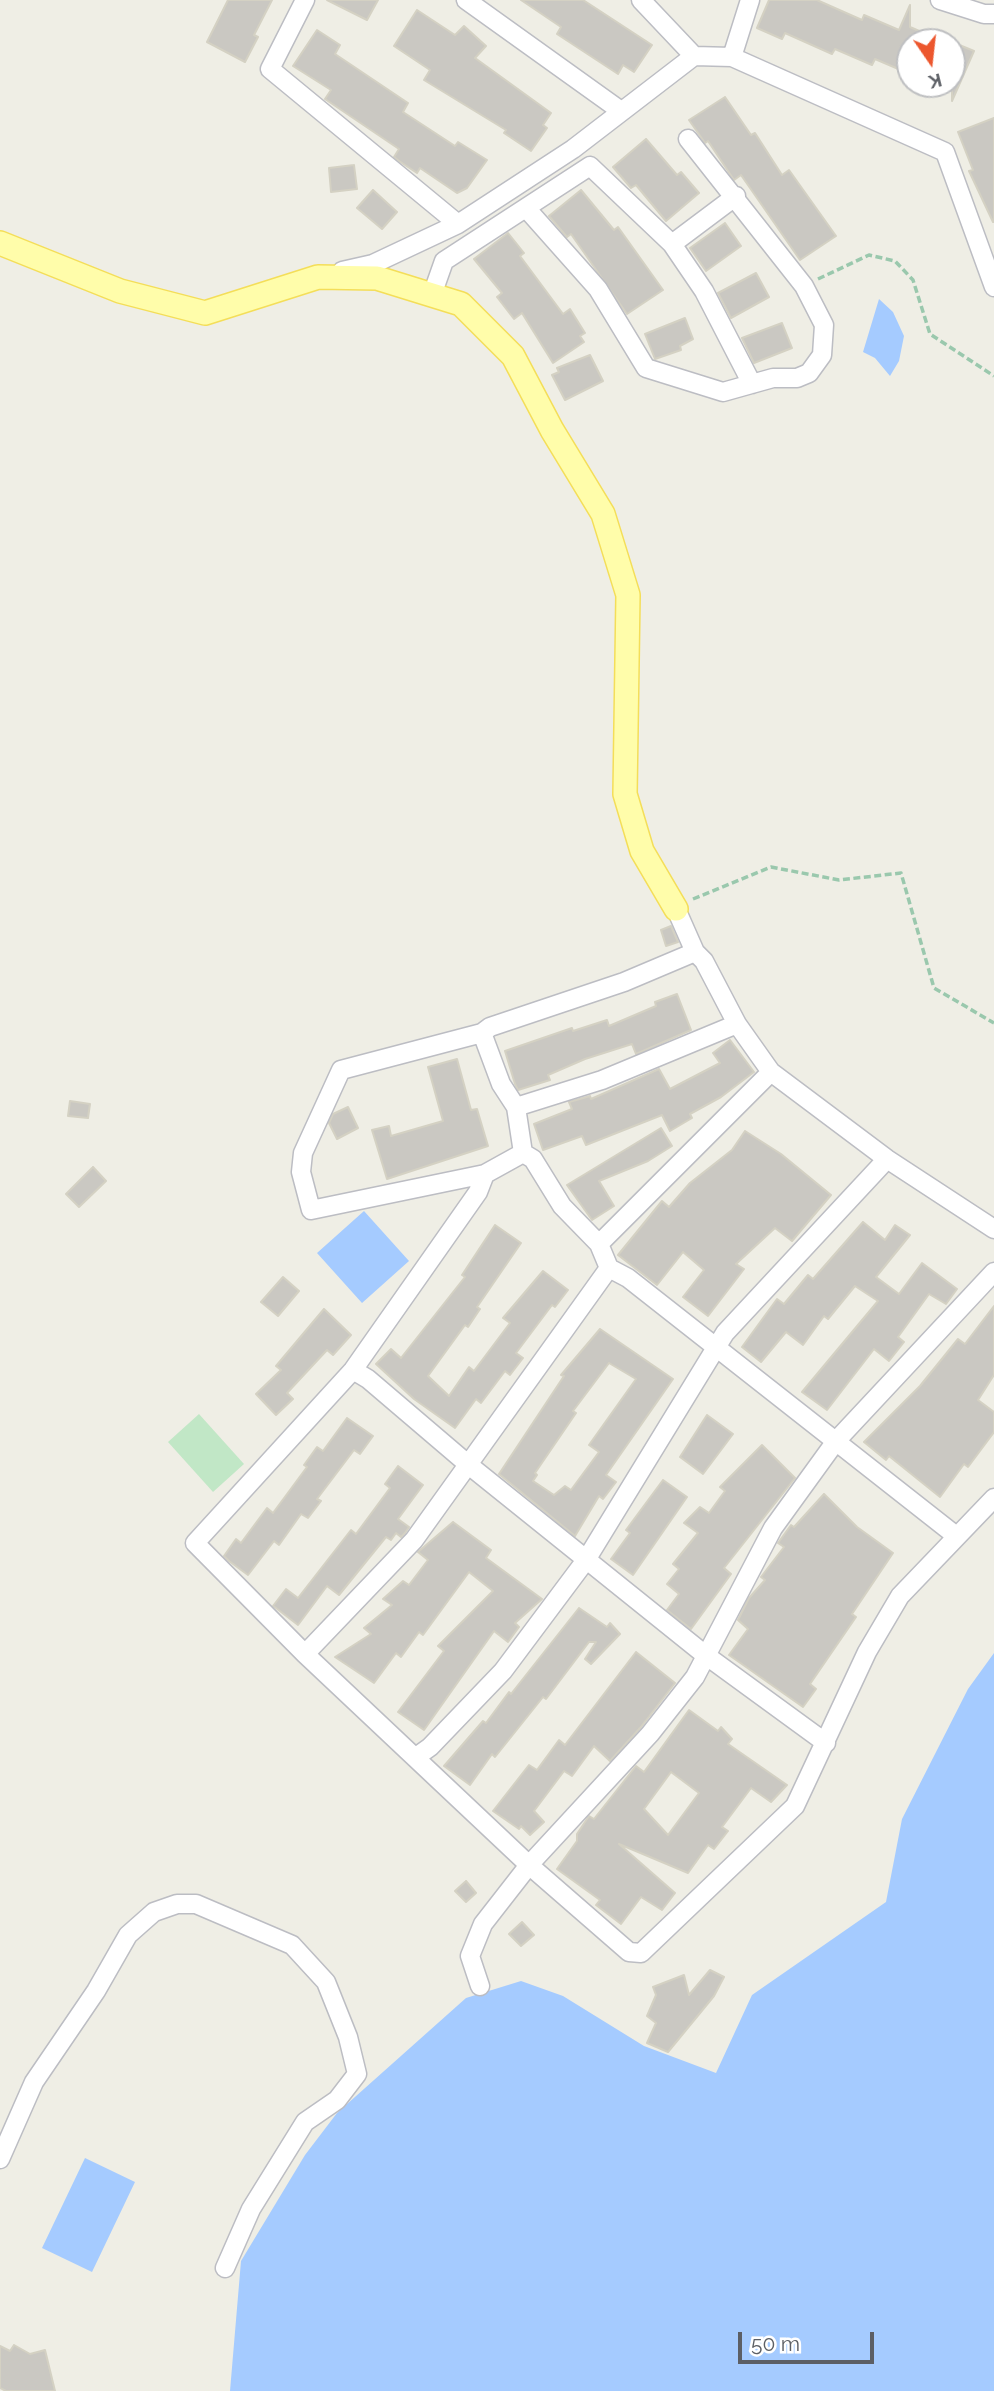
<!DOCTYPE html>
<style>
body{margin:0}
#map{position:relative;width:994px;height:2391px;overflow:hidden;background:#efeee5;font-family:Raleway,sans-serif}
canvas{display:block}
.north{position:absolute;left:896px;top:28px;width:70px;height:70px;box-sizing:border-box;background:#fff;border:2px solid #bebfc1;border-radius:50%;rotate:166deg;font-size:19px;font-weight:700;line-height:28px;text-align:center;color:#5c5f65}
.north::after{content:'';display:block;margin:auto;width:24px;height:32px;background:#ec572e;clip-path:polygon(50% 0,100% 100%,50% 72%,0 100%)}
.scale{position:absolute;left:738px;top:2332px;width:136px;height:32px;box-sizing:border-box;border:4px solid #5c5f65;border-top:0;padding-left:9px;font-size:21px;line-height:24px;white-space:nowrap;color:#5c5f65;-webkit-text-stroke:5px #fff;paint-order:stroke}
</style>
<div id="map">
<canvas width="994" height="2391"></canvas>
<div class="north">K</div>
<div class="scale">50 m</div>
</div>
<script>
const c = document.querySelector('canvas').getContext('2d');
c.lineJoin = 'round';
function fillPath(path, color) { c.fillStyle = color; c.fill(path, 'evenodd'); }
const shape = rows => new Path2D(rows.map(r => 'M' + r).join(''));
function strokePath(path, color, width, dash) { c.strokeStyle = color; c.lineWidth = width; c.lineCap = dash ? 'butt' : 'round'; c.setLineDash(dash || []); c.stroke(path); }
fillPath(shape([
 [199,1414,244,1464,213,1492,168,1442]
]), '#c1e7c6');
fillPath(shape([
 [879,299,893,312,904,336,899,361,890,376,875,358,863,352],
 [364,1211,409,1261,362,1303,317,1253],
 [994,1653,994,2391,230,2391,241,2261,305,2155,337,2113,466,1998,521,1981,563,1996,644,2046,716,2073,752,1995,886,1902,902,1819,968,1689],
 [85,2158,135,2182,92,2272,42,2248]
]), '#a5cbff');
const building = shape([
 [228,0,272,0,254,35,258,37,245,62,207,42,228,0],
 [327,0,378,0,367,20,327,0],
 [521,0,583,0,652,45,634,72,623,65,618,74,557,34,561,27,521,0],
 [769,0,817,0,862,20,864,15,899,30,910,5,910,27,945,42,910,42,910,74,875,59,872,65,835,49,832,54,785,33,782,39,757,28,769,0],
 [417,10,455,35,464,26,486,46,475,58,551,113,543,125,547,128,531,151,504,133,506,130,424,80,430,70,394,46,417,10],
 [317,30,340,45,335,54,408,103,403,112,455,146,458,142,487,160,467,188,457,193,420,168,417,173,399,161,394,157,399,149,325,99,331,90,293,66,317,30],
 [952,42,974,51,952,101,952,42],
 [725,97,751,135,755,133,782,175,789,170,836,236,800,260,741,175,734,180,708,141,705,143,689,120,725,97],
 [994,118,994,222,993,222,969,171,973,170,958,132,994,118],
 [646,139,677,175,681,172,699,193,666,221,636,185,631,188,613,167,646,139],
 [354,165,357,189,331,192,329,168,354,165],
 [373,190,397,212,382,229,357,208,373,190],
 [581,190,614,230,618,227,663,290,627,314,571,234,567,237,549,216,581,190],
 [725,223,741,246,706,271,690,248,725,223],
 [508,233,524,253,520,256,563,314,570,309,585,333,580,336,584,342,553,363,522,313,514,319,497,297,502,293,474,259,508,233],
 [756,273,769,297,731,318,718,293,756,273],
 [685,318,693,339,680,346,681,350,655,359,645,334,685,318],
 [782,323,792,348,754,363,742,338,782,323],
 [590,355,603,381,565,400,552,375,559,372,557,368,590,355],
 [671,926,678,942,666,946,661,930,671,926],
 [677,994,691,1030,636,1054,632,1044,585,1059,548,1075,550,1080,518,1090,515,1084,505,1051,572,1028,573,1031,607,1020,609,1026,656,1006,655,1002,677,994],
 [730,1040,754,1072,721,1097,690,1114,692,1118,670,1131,662,1115,586,1145,582,1136,543,1150,534,1124,572,1109,569,1102,590,1096,591,1099,659,1069,670,1089,720,1063,713,1053,730,1040],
 [457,1059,471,1110,477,1109,488,1146,387,1179,372,1130,389,1126,391,1136,443,1121,428,1067,457,1059],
 [70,1101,90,1104,88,1118,68,1116,70,1101],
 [348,1107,358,1128,337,1139,329,1123,333,1114,348,1107],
 [661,1128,672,1146,648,1161,599,1181,614,1206,592,1220,567,1185,661,1128],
 [745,1131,781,1154,831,1195,792,1241,775,1228,736,1264,744,1269,708,1316,683,1297,704,1270,683,1252,657,1285,618,1255,662,1201,669,1207,690,1183,732,1150,745,1131],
 [93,1167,106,1181,79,1207,66,1194,93,1167],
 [863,1222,885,1240,895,1225,910,1235,876,1277,899,1294,922,1263,957,1289,946,1304,929,1294,898,1337,904,1342,889,1361,874,1349,827,1410,802,1392,878,1301,855,1286,828,1319,824,1316,803,1345,786,1332,761,1362,742,1347,777,1299,784,1304,808,1275,813,1279,863,1222],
 [495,1225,521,1243,477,1307,480,1309,468,1327,465,1325,428,1376,449,1396,469,1367,474,1371,510,1323,503,1318,543,1271,568,1290,555,1307,552,1305,516,1353,523,1358,510,1375,505,1371,481,1403,476,1399,455,1428,414,1399,376,1364,391,1349,401,1358,465,1277,462,1275,495,1225],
 [283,1277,299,1291,278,1316,261,1302,283,1277],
 [994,1306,994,1375,978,1400,994,1412,994,1432,968,1467,964,1464,940,1497,889,1456,886,1460,864,1442,920,1386,958,1339,965,1344,994,1306],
 [324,1309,351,1335,333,1355,327,1350,287,1393,293,1399,276,1415,256,1394,281,1370,276,1366,324,1309],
 [600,1329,673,1379,606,1475,616,1482,603,1499,599,1496,575,1536,499,1474,564,1376,561,1375,600,1329],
 [609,1363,636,1379,589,1445,599,1452,571,1490,565,1486,554,1495,533,1481,537,1475,535,1473,576,1413,573,1411,609,1363],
 [707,1415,733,1434,703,1474,680,1457,707,1415],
 [347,1418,373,1436,360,1454,354,1450,317,1499,321,1501,308,1518,301,1514,279,1545,274,1541,248,1575,229,1561,224,1556,236,1539,241,1543,267,1508,273,1513,307,1467,304,1465,317,1447,323,1451,347,1418],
 [762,1445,795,1478,724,1568,731,1574,691,1629,667,1610,679,1594,667,1584,679,1569,673,1564,698,1533,684,1523,700,1507,709,1513,725,1491,720,1487,762,1445],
 [398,1466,423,1485,398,1519,409,1527,405,1533,401,1537,396,1533,391,1540,386,1537,339,1595,327,1586,298,1625,276,1608,273,1606,286,1589,298,1598,351,1530,356,1534,390,1488,385,1484,398,1466],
 [663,1480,687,1497,633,1575,611,1559,630,1533,626,1530,663,1480],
 [824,1494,857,1527,893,1553,852,1614,856,1617,810,1684,816,1689,803,1707,729,1655,748,1629,738,1620,749,1598,765,1580,761,1577,784,1547,778,1543,791,1525,794,1527,824,1494],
 [453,1522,491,1550,486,1558,542,1599,515,1623,519,1627,508,1642,494,1631,424,1730,398,1712,444,1651,438,1646,493,1591,469,1572,423,1635,419,1632,401,1657,396,1653,374,1683,335,1657,371,1634,364,1628,392,1605,383,1599,403,1581,409,1585,428,1560,418,1552,453,1522],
 [579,1608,607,1627,610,1623,620,1634,591,1664,585,1659,596,1642,589,1642,546,1699,543,1697,495,1757,492,1754,470,1785,444,1766,483,1721,486,1723,509,1692,511,1694,579,1608],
 [636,1652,675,1683,641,1727,610,1761,594,1746,572,1776,564,1771,534,1811,544,1822,530,1835,521,1826,519,1829,493,1811,529,1765,537,1770,559,1740,565,1745,636,1652],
 [689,1710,718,1731,721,1727,732,1739,728,1744,787,1785,771,1802,751,1788,722,1827,728,1831,714,1849,708,1845,688,1873,619,1844,675,1893,662,1910,641,1897,621,1924,596,1905,600,1900,557,1869,577,1841,577,1834,589,1816,594,1819,636,1766,644,1772,689,1710],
 [671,1772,699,1793,668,1835,644,1809,671,1772],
 [466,1881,476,1893,466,1902,455,1891,466,1881],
 [522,1922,534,1935,521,1946,509,1934,522,1922],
 [710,1970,724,1977,714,1996,668,2052,647,2043,656,2023,647,2016,656,1995,653,1987,684,1975,689,1995,710,1970],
 [14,2345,30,2354,45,2350,55,2391,6,2391,0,2388,0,2346,10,2351,14,2345]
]);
fillPath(building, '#cac8c2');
strokePath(building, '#d4d1c3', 2);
const minor = shape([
 [305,0,270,69,458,224],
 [466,0,621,111],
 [641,0,694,56],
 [940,0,984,14,994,14],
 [732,57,945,152,994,287],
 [526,208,598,289,646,368,723,392,773,378,797,378,809,373,822,355,824,325,804,286,688,139],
 [672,244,736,196],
 [342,271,373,264,458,224,573,149,694,56,732,57,750,0],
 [432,295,444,261,590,166,672,244,704,291,752,384],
 [676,909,695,952,704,961,737,1024,771,1072,887,1159,994,1229],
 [482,1033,501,1084,516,1107,523,1153,533,1159,562,1206,599,1244,609,1268,628,1278,955,1535],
 [516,1107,602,1080,737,1024],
 [523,1153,485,1174,311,1210,301,1172,303,1153,341,1070,482,1033,490,1027,624,982,695,952],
 [485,1174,478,1192,353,1370,195,1543,305,1654,529,1865,629,1952,641,1953,795,1806,867,1652,900,1596,994,1498],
 [599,1244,771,1072],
 [353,1370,368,1379,470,1466,704,1654,826,1743],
 [305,1654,414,1540,609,1268],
 [416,1757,430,1747,503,1671,586,1560,725,1333,887,1159],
 [480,1986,470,1956,483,1924,529,1865,650,1734,695,1677,773,1528,836,1441,994,1272],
 [0,2159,34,2082,96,1991,128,1935,154,1912,177,1904,196,1904,292,1945,326,1982,348,2037,357,2074,337,2100,305,2122,251,2209,225,2268]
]);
const major = shape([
 [0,243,120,291,205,313,318,277,377,278,461,304,513,356,552,430,603,514,628,595,625,794,642,851,676,909]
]);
strokePath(minor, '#bcbdc3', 21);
strokePath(major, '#f4de59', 26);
strokePath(shape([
 [818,279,869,255,895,261,913,280,930,334,994,376],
 [693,899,771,867,839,880,901,873,934,988,994,1023]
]), '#9ac8ad', 3.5, [7, 3.5]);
strokePath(minor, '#fff', 18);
strokePath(major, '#fffdaa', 23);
</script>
